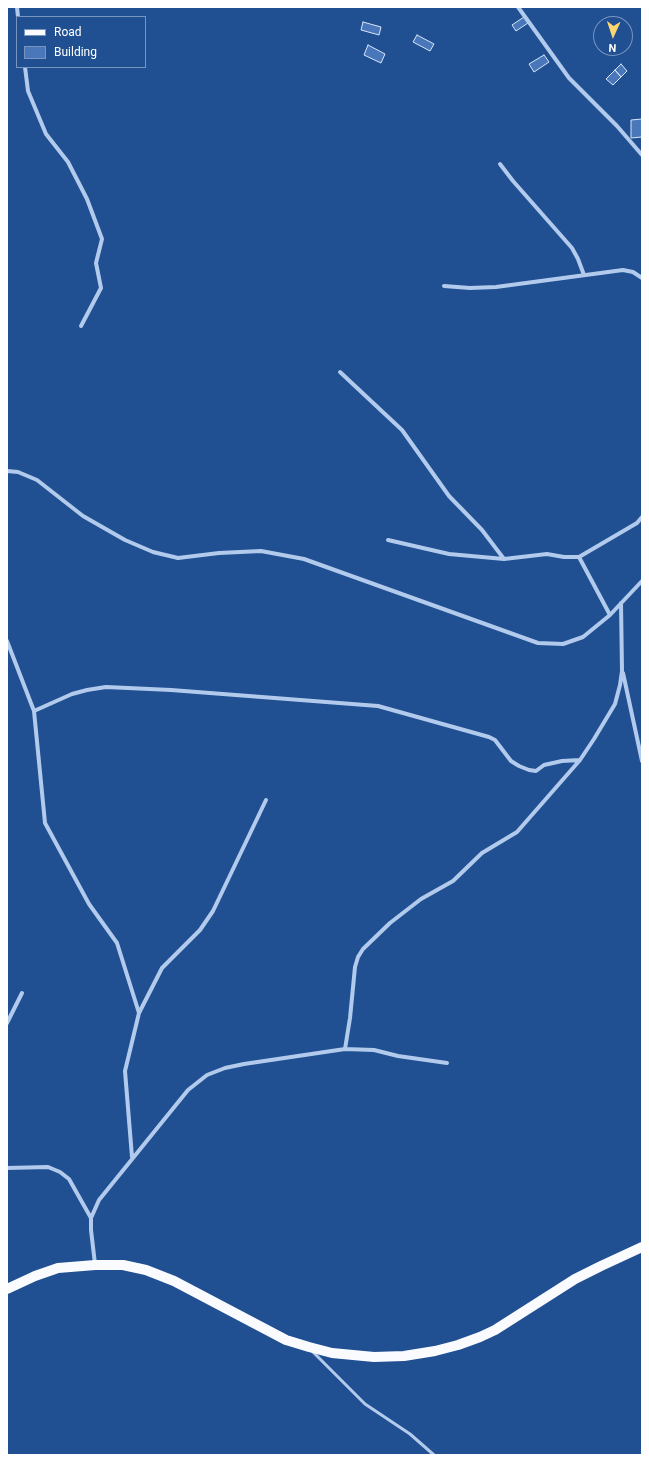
<!DOCTYPE html>
<style>
body{margin:0}
#map{position:relative;width:649px;height:1462px;overflow:hidden;background:#204f92;font-family:Roboto,sans-serif}
canvas{display:block}
.frame{position:absolute;inset:0;border:8px solid #fff;pointer-events:none}
.legend{position:absolute;left:16px;top:16px;width:130px;height:52px;box-sizing:border-box;background:#204f92;border:1px solid #7995be;margin:0;padding:5px 7px;list-style:none;font-size:12px;color:#fff}
.legend li{display:flex;align-items:center;gap:8px;height:20px}
.legend b{width:20px;border:1px solid #7995be}
.north{position:absolute;left:593px;top:16px;width:40px;height:40px;box-sizing:border-box;background:#204f92;border:1px solid #7995be;border-radius:50%;rotate:183deg;font-size:11px;font-weight:700;line-height:16px;text-align:center;color:#fff}
.north::after{content:'';display:block;margin:auto;width:14px;height:18px;background:#fad773;clip-path:polygon(50% 0,100% 100%,50% 72%,0 100%)}
</style>
<div id="map">
<canvas width="649" height="1462"></canvas>
<div class="frame"></div>
<ul class="legend">
<li><b style="height:5px;background:#f9fbff"></b>Road</li>
<li><b style="height:11px;background:#4977b9"></b>Building</li>
</ul>
<div class="north">N</div>
</div>
<script>
const c = document.querySelector('canvas').getContext('2d');
c.lineJoin = 'round';
function fillPath(path, color) { c.fillStyle = color; c.fill(path, 'evenodd'); }
const shape = rows => new Path2D(rows.map(r => 'M' + r).join(''));
function strokePath(path, color, width, dash) { c.strokeStyle = color; c.lineWidth = width; c.lineCap = dash ? 'butt' : 'round'; c.setLineDash(dash || []); c.stroke(path); }
const building = shape([
 [524,17,528,23,516,31,512,25,524,17],
 [363,22,381,27,379,35,361,30,363,22],
 [417,35,434,44,430,51,413,42,417,35],
 [368,45,385,54,381,63,364,55,368,45],
 [544,55,549,62,534,72,529,64,544,55],
 [621,64,627,71,621,77,615,70,621,64],
 [615,70,621,77,613,85,606,79,615,70],
 [642,119,642,137,631,138,631,120,642,119]
]);
fillPath(building, '#4977b9');
strokePath(building, '#d8e6fa', 1);
strokePath(shape([
 [312,1351,365,1404,410,1434,434,1455]
]), '#b2cbed', 3);
strokePath(shape([
 [17,7,18,17],
 [518,7,569,78,617,126,642,155],
 [25,67,28,91,46,134,68,162,87,199,102,239,96,263,101,288,81,326],
 [500,164,513,181,572,248,578,259,584,275],
 [444,286,470,288,496,287,623,270,633,272,642,278],
 [340,372,402,430,449,496,482,530,504,559],
 [7,471,18,472,37,480,83,516,125,540,153,552,178,558,219,553,261,551,304,559,538,643,563,644,583,637,610,615,642,581],
 [388,540,449,554,504,559,547,554,564,557,579,557,610,615],
 [579,557,637,523,642,517],
 [7,641,34,711,45,823,89,904,117,943,139,1013],
 [623,673,642,761],
 [34,711,72,694,87,690,106,687,171,690,378,706,489,737,495,740,511,761,519,766,529,770,536,771,544,765,562,761,580,760],
 [7,1023,22,993],
 [345,1049,350,1018,355,967,358,957,363,949,390,923,421,899,453,881,482,853,517,832,580,760,594,739,615,704,620,685,622,671,621,603],
 [132,1157,125,1071,139,1013,162,968,200,930,213,911,266,800],
 [7,1168,48,1167,60,1172,69,1179,91,1218],
 [95,1264,91,1230,91,1218,99,1200,188,1090,207,1075,225,1068,244,1064,345,1049,374,1050,398,1056,447,1063]
]), '#b2cbed', 4);
strokePath(shape([
 [7,1289,35,1276,58,1268,95,1265,123,1265,146,1270,174,1281,286,1340,309,1347,332,1353,374,1357,404,1356,435,1351,458,1345,480,1337,495,1330,575,1279,601,1266,642,1247]
]), '#f9fbff', 10);
</script>
